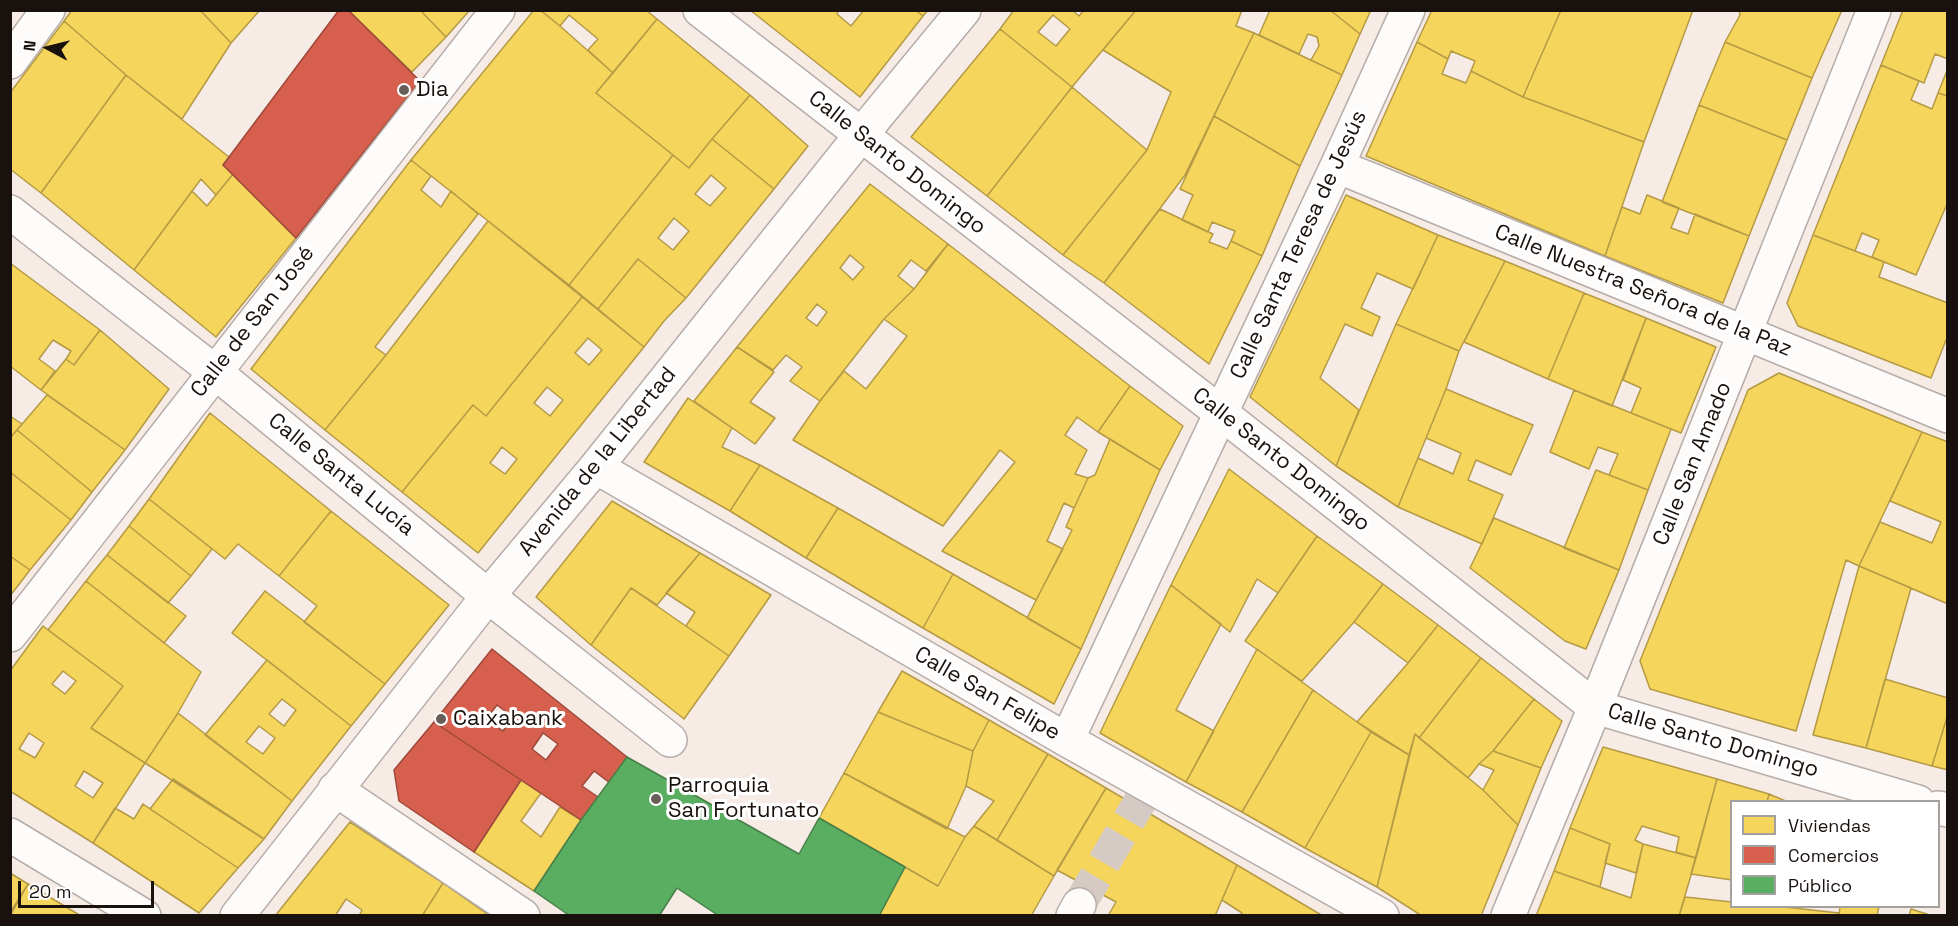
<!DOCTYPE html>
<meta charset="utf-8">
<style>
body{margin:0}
#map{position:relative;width:1958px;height:926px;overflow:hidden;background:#f7ebe6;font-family:"Space Grotesk",sans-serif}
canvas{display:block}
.frame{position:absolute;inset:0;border:12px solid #19110d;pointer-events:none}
.legend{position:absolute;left:1730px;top:800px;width:210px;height:108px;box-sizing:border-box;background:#fff;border:2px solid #a3a09e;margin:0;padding:8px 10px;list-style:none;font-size:18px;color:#19110d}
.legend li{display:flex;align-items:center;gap:12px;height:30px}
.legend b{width:30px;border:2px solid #a3a09e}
.north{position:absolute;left:18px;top:18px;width:60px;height:60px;-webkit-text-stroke:4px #fff;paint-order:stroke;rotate:277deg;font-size:16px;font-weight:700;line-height:24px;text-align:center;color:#19110d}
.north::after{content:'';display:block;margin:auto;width:21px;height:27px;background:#19110d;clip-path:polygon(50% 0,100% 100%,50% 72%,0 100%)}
.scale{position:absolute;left:18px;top:881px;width:136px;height:27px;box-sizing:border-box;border:3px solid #19110d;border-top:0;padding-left:8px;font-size:18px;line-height:21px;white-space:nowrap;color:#19110d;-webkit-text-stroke:4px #fff;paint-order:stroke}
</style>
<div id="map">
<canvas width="1958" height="926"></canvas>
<div class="frame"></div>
<ul class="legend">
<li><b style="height:16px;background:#f6d55c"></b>Viviendas</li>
<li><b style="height:16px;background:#d6604d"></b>Comercios</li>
<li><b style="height:16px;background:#5aae61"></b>Público</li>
</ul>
<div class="north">N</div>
<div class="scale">20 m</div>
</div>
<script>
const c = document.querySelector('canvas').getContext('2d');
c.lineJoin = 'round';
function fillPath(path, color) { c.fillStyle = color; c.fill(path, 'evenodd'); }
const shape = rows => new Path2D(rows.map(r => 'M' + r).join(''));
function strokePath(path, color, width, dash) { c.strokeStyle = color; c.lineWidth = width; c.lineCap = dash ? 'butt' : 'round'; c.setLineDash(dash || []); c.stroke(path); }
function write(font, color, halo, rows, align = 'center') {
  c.font = font + ' "Space Grotesk",sans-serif'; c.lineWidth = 6; c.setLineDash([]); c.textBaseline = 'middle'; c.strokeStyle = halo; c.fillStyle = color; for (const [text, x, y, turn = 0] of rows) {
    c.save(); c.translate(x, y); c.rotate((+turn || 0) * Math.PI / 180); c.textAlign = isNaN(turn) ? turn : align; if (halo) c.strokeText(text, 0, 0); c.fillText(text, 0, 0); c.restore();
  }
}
const homes = shape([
 [72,10,200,10,231,43,182,119,126,75,64,21,72,10],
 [200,10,260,10,231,43,200,10],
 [348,10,420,10,446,37,412,72,348,10],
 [420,10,470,10,446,37,420,10],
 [534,10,540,10,560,26,613,73,596,93,673,155,569,285,411,160,534,10],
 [540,10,646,10,657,19,613,73,588,50,598,39,569,15,560,26,540,10],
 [750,10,839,10,837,14,851,26,864,10,915,10,923,16,860,97,750,10],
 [915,10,928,10,923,16,915,10],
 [1014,10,1072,10,1079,16,1084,10,1136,10,1072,87,1000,29,1014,10],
 [1053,15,1070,29,1056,46,1038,32,1053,15],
 [1136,10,1242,10,1236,26,1254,33,1185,175,1104,283,1063,255,1147,150,1171,92,1103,50,1136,10],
 [1270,10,1330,10,1360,34,1342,75,1311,60,1319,46,1317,37,1308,34,1299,54,1259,35,1270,10],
 [1330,10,1371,10,1360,34,1330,10],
 [1432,10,1561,10,1523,97,1471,71,1475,61,1451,51,1448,59,1417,42,1432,10],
 [1561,10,1693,10,1644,142,1523,97,1561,10],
 [1739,10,1842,10,1812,78,1725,42,1740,15,1739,10],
 [1903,10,1948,10,1948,59,1935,54,1924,83,1881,65,1903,10],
 [657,19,750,95,712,139,689,168,596,93,657,19],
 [64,21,126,75,41,193,10,169,10,93,64,21],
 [1000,29,1072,87,987,196,911,137,1000,29],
 [1254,33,1342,75,1300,166,1214,116,1254,33],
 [1417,42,1448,59,1442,74,1466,83,1471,71,1523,97,1644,142,1605,256,1366,156,1417,42],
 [1725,42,1812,78,1787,140,1699,105,1725,42],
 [1881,65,1919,81,1911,100,1932,109,1938,93,1948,96,1948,202,1916,275,1872,257,1879,240,1862,233,1855,251,1813,235,1881,65],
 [1948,68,1948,96,1938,93,1948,68],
 [126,75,229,157,223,165,233,174,216,195,201,179,134,270,41,193,126,75],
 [1072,87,1147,150,1063,255,987,196,1072,87],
 [750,95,808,146,774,189,712,139,750,95],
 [1699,105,1787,140,1749,236,1662,202,1699,105],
 [1214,116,1300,166,1262,256,1231,241,1235,231,1212,222,1208,232,1182,220,1193,195,1180,189,1214,116],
 [712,139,774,189,686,298,638,259,598,309,569,285,673,155,689,168,712,139],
 [711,175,726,188,710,206,695,194,711,175],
 [674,218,689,231,673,250,658,238,674,218],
 [411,160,431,176,421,190,441,207,451,191,478,214,375,347,386,355,325,430,251,369,411,160],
 [233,174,296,238,216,337,134,270,192,191,207,206,233,174],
 [870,184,948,244,926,271,911,260,898,276,914,289,884,319,820,401,790,381,802,367,786,355,773,370,737,347,870,184],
 [850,255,864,267,853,280,840,268,850,255],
 [817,304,827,312,817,326,806,318,817,304],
 [1346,195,1438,235,1413,289,1377,273,1361,308,1380,317,1372,336,1345,324,1320,378,1359,410,1336,466,1250,397,1346,195],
 [1647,195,1679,208,1671,228,1688,234,1695,214,1749,236,1723,303,1605,256,1622,207,1640,214,1647,195],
 [1160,209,1213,234,1209,242,1227,249,1231,241,1262,256,1209,364,1104,283,1160,209],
 [488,221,582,297,486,416,473,405,402,492,325,430,386,355,488,221],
 [1438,235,1505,261,1459,351,1396,324,1438,235],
 [1813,235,1884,262,1879,277,1948,303,1948,335,1931,378,1798,326,1787,303,1813,235],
 [948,244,1130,386,1098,432,1077,417,1065,435,1087,450,1075,474,1088,478,1074,508,1064,503,1047,541,1063,549,1036,600,942,551,1015,462,1000,450,943,526,793,440,820,401,844,371,866,389,907,336,884,319,914,289,948,244],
 [638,259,686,298,664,321,644,347,598,309,638,259],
 [1505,261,1584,293,1548,379,1464,342,1505,261],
 [10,263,100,330,74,365,66,359,71,351,53,340,39,359,55,371,41,390,10,366,10,263],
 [1584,293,1646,318,1612,406,1548,379,1584,293],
 [582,297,644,347,478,553,402,492,473,405,486,416,582,297],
 [588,338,602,350,589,365,575,353,588,338],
 [547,387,563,400,550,416,534,403,547,387],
 [502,447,517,459,505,474,490,463,502,447],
 [1646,318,1716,347,1681,433,1631,413,1641,388,1623,380,1646,318],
 [1396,324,1459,351,1446,389,1398,507,1336,466,1396,324],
 [100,330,169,389,125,450,41,390,66,359,74,365,100,330],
 [737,347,774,372,750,402,775,418,755,444,694,401,737,347],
 [1779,373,1922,432,1859,566,1846,560,1796,731,1650,689,1640,661,1748,390,1779,373],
 [1130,386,1183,426,1160,470,1098,432,1130,386],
 [1446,389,1533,425,1511,475,1476,460,1468,480,1503,495,1482,544,1398,507,1418,458,1453,474,1461,453,1426,438,1446,389],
 [1574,390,1671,429,1648,490,1609,475,1618,454,1598,447,1589,469,1550,452,1574,390],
 [47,395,125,450,92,492,17,430,47,395],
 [688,398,732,428,722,447,760,465,730,511,644,462,688,398],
 [210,413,331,511,279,576,238,544,225,559,149,499,210,413],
 [10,416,22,424,10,438,10,416],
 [17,430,92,492,71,520,10,472,10,438,17,430],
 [1922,432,1948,442,1948,604,1859,566,1880,522,1932,543,1941,522,1890,501,1922,432],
 [1110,439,1160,470,1081,649,1027,618,1072,530,1066,527,1074,508,1088,478,1095,475,1110,439],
 [760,465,838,508,806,558,730,511,760,465],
 [1229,469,1317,536,1278,593,1257,579,1230,632,1171,585,1229,469],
 [1596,470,1648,490,1619,570,1564,548,1596,470],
 [10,472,71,520,30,570,10,556,10,472],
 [149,499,212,549,191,576,129,526,149,499],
 [612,501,700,553,657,605,631,588,591,645,536,597,612,501],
 [838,508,953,574,923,628,806,558,838,508],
 [331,511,449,605,385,684,304,622,317,606,279,576,331,511],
 [1494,518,1619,570,1586,649,1565,641,1470,568,1494,518],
 [129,526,191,576,168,603,107,555,129,526],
 [1317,536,1383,584,1354,622,1302,681,1245,641,1317,536],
 [700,553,771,595,729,656,686,626,695,612,666,593,700,553],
 [107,555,186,616,164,643,86,581,107,555],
 [10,556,30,570,10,596,10,556],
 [1859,566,1911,588,1866,748,1813,735,1859,566],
 [953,574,1081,649,1054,704,923,628,953,574],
 [86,581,201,672,178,713,145,763,91,728,123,686,48,630,86,581],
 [1383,584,1438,625,1408,663,1354,622,1383,584],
 [1171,585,1221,624,1176,710,1214,731,1186,782,1100,733,1171,585],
 [631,588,729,656,684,719,591,645,631,588],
 [265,591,385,684,351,726,232,633,265,591],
 [1438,625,1481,658,1419,738,1415,734,1409,755,1357,722,1408,663,1438,625],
 [43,626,123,686,91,728,145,763,93,843,10,791,10,671,43,626],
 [63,671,76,681,65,694,52,684,63,671],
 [29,733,44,743,35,758,19,749,29,733],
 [84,771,103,783,93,798,75,786,84,771],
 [1257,649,1313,690,1242,812,1186,782,1257,649],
 [1481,658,1534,699,1493,751,1479,764,1468,778,1419,738,1481,658],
 [267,660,351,726,292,801,205,735,267,660],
 [282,699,296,710,284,726,269,714,282,699],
 [259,726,275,738,263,754,246,742,259,726],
 [902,671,989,720,973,751,878,712,902,671],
 [1885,679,1948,698,1948,714,1932,766,1866,748,1885,679],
 [1313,690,1371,732,1305,848,1242,812,1313,690],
 [1534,699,1562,721,1541,768,1493,751,1534,699],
 [878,712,973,751,966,786,947,829,844,773,878,712],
 [178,713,292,801,264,839,145,763,178,713],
 [1948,714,1948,770,1932,766,1948,714],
 [989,720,1048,754,997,840,974,826,994,801,966,786,973,751,989,720],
 [1371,732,1409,755,1377,887,1305,848,1371,732],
 [1415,734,1483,790,1518,825,1481,916,1422,916,1377,887,1415,734],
 [1603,747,1717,779,1696,858,1676,852,1679,837,1642,826,1635,840,1643,844,1636,873,1605,863,1610,844,1570,828,1603,747],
 [1493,751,1541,768,1518,825,1483,790,1494,770,1479,764,1493,751],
 [1048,754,1106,788,1054,876,997,840,1048,754],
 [844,773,965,837,938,886,819,818,844,773],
 [173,779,264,839,238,868,150,809,173,779],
 [1717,779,1769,794,1767,802,1732,802,1732,880,1691,874,1717,779],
 [521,780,541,793,521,821,541,837,560,807,581,820,534,891,474,852,521,780],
 [1106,788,1237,865,1215,916,1108,916,1116,902,1057,870,1106,788],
 [1769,794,1788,802,1767,802,1769,794],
 [143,804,238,868,199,913,93,843,115,808,134,819,143,804],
 [350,822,443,883,422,916,359,916,362,910,346,899,335,916,275,916,350,822],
 [974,826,1054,876,1031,916,879,916,905,867,938,886,965,837,974,826],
 [1570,828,1610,844,1600,887,1554,871,1570,828],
 [1643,844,1696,858,1679,916,1536,916,1554,871,1631,898,1643,844],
 [1237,865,1323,916,1240,916,1242,913,1222,900,1237,865],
 [10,873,28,884,10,913,10,873],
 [443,883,490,916,422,916,443,883],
 [28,884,81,916,10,916,28,884],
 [1685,897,1732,902,1732,906,1775,906,1839,913,1839,916,1679,916,1685,897],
 [1840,906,1879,906,1877,916,1839,916,1840,906],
 [1911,909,1933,916,1909,916,1911,909]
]);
fillPath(homes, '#f6d55c');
strokePath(homes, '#b49a44', 1.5);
const shops = shape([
 [339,10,348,10,420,81,296,238,223,165,339,10],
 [492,649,627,757,610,783,594,771,582,786,598,797,581,820,434,722,492,649],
 [497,705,513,717,503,731,486,719,497,705],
 [543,733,558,744,546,760,532,749,543,733],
 [434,722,521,780,474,852,399,801,394,770,434,722]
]);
fillPath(shops, '#d6604d');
strokePath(shops, '#9d483a', 1.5);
const public = shape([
 [627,757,799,854,819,818,905,867,879,916,719,916,677,888,659,916,570,916,534,891,581,820,627,757]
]);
fillPath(public, '#5aae61');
strokePath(public, '#467f48', 1.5);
strokePath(shape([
 [1079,905,1149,786]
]), '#d6cac5', 33, [33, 16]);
const street = shape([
 [700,10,1221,413,1595,707,1918,802],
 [10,62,48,10],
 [1337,166,1948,416],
 [10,212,215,372,488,596,670,740],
 [596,467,1067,740,1382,916],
 [10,635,498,10],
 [1067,740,1337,166,1408,10],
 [335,789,523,916],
 [1938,808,1948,810],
 [10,835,144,916],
 [237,916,488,596,596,467,861,135,964,10],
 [1073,916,1079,905],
 [1508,916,1595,707,1874,10]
]);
strokePath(street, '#b6aca8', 36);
strokePath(street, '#fefcfb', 33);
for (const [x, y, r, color] of [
 [404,90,6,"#675d59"],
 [441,719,6,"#675d59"],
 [656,799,6,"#675d59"]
]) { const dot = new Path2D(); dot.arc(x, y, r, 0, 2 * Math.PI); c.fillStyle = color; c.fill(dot); strokePath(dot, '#fff', 2); }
write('22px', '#19110d', '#fff', [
 ["Dia",416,90],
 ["Caixabank",453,719],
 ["Parroquia",668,786],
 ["San Fortunato",668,811]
], 'left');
write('22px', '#19110d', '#fff', [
 ["Calle Santo Domingo",897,163,38],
 ["Calle Santa Teresa de Jesús",1299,245,-65],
 ["Calle Nuestra Señora de la Paz",1643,291,22],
 ["Calle de San José",253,322,-52],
 ["Calle Santo Domingo",1281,460,38],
 ["Avenida de la Libertad",598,462,-51],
 ["Calle San Amado",1693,464,-68],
 ["Calle Santa Lucía",341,475,39],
 ["Calle San Felipe",987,694,30],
 ["Calle Santo Domingo",1713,741,16]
]);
</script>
